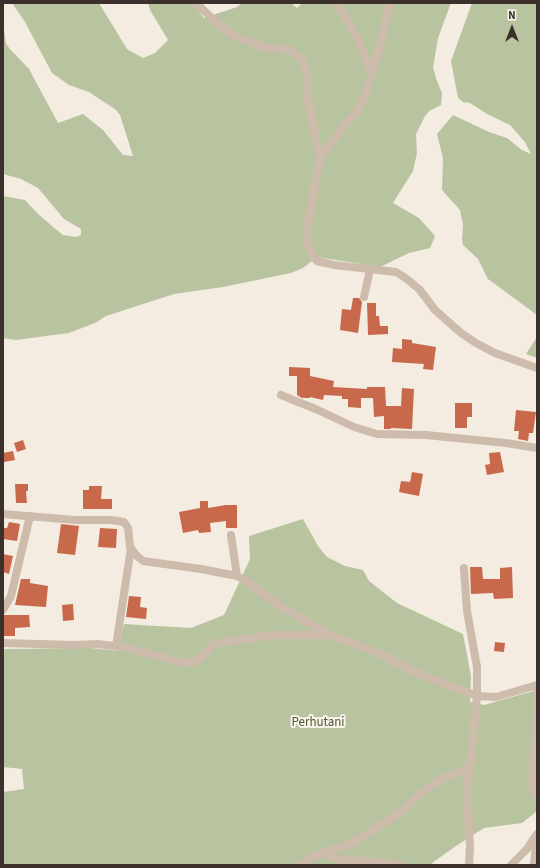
<!DOCTYPE html>
<style>
body{margin:0}
#map{position:relative;width:540px;height:868px;overflow:hidden;background:#f4ebe1;font-family:"Source Sans 3",sans-serif}
canvas{display:block}
.frame{position:absolute;inset:0;border:4px solid #3b302b;pointer-events:none}
.north{position:absolute;left:492px;top:8px;width:40px;height:40px;-webkit-text-stroke:3px #fbf5ee;paint-order:stroke;rotate:0deg;font-size:11px;font-weight:700;line-height:16px;text-align:center;color:#3b302b}
.north::after{content:'';display:block;margin:auto;width:14px;height:18px;background:#3b302b;clip-path:polygon(50% 0,100% 100%,50% 72%,0 100%)}
</style>
<div id="map">
<canvas width="540" height="868"></canvas>
<div class="frame"></div>
<div class="north">N</div>
</div>
<script>
const c = document.querySelector('canvas').getContext('2d');
c.lineJoin = 'round';
function fillPath(path, color) { c.fillStyle = color; c.fill(path, 'evenodd'); }
const shape = rows => new Path2D(rows.map(r => 'M' + r).join(''));
function strokePath(path, color, width, dash) { c.strokeStyle = color; c.lineWidth = width; c.lineCap = dash ? 'butt' : 'round'; c.setLineDash(dash || []); c.stroke(path); }
function write(font, color, halo, rows, align = 'center') {
  c.font = font + ' "Source Sans 3",sans-serif'; c.lineWidth = 4; c.setLineDash([]); c.textBaseline = 'middle'; c.strokeStyle = halo; c.fillStyle = color; for (const [text, x, y, turn = 0] of rows) {
    c.save(); c.translate(x, y); c.rotate((+turn || 0) * Math.PI / 180); c.textAlign = isNaN(turn) ? turn : align; if (halo) c.strokeText(text, 0, 0); c.fillText(text, 0, 0); c.restore();
  }
}
fillPath(shape([
 [12,3,99,3,127,49,143,58,155,53,168,40,150,10,148,3,192,3,204,18,237,7,242,3,291,3,297,8,302,3,451,3,438,38,433,68,437,81,442,93,441,105,429,111,425,116,416,134,417,153,413,171,393,203,419,218,435,236,430,248,409,253,380,267,317,257,303,268,291,273,223,287,174,294,106,316,95,323,69,333,16,340,3,338,3,196,25,200,38,214,53,227,63,235,76,237,81,235,81,229,64,219,38,188,21,179,3,174,3,23,6,43,9,48,29,69,58,123,83,114,103,130,123,155,133,156,120,115,116,110,89,92,69,85,52,73,25,22],
 [472,3,537,3,537,315,488,279,478,259,463,245,462,239,463,225,460,210,442,190,443,158,437,134,453,115,489,132,507,138,522,150,531,154,525,142,510,125,487,114,470,103,463,102,458,98,451,61],
 [537,337,537,358,526,354],
 [303,519,318,546,327,557,345,566,363,570,369,581,397,603,463,634,471,676,470,702,484,705,537,690,537,811,522,823,484,828,459,844,436,860,430,865,3,865,3,792,24,789,22,769,3,767,3,652,5,649,90,648,118,651,124,624,191,628,224,615,250,559,249,536]
]), '#b8c4a0');
fillPath(shape([
 [353,298,359,298,362,302,358,333,340,330,342,309,351,310],
 [367,303,376,303,376,316,379,316,380,326,388,326,388,334,368,335],
 [402,339,412,340,412,343,436,347,433,370,423,369,424,364,392,362,393,348,402,349],
 [289,367,310,368,310,376,334,381,333,387,367,389,367,387,385,387,386,406,401,406,402,388,414,389,412,429,391,428,391,429,384,429,384,416,374,417,373,398,361,398,361,408,348,407,348,399,342,399,342,396,324,395,323,400,310,397,310,398,302,398,297,395,297,376,289,376],
 [455,403,472,403,472,417,467,417,467,428,455,428],
 [516,410,536,412,533,433,529,433,528,441,518,439,519,431,514,431],
 [23,440,26,449,17,452,14,443],
 [13,451,15,460,4,462,3,453],
 [500,452,504,472,487,475,485,465,490,464,489,453],
 [412,472,423,474,419,496,399,492,401,481,410,482],
 [15,484,28,484,28,491,26,491,27,503,16,503],
 [89,486,102,486,101,499,112,499,112,509,83,509,83,490,89,490],
 [200,501,208,501,208,508,226,505,237,505,237,528,226,528,226,521,210,523,211,532,199,533,198,530,183,533,179,512,200,508],
 [9,522,20,524,17,541,3,539,3,528,7,528],
 [61,524,79,526,75,555,57,553],
 [100,528,117,529,116,548,98,547],
 [3,554,13,556,9,574,3,572],
 [470,567,482,567,483,579,500,579,500,568,512,567,513,598,494,599,493,593,471,594],
 [21,579,30,579,30,583,48,586,46,607,15,605],
 [129,596,141,597,140,607,147,608,146,619,126,617],
 [73,604,74,620,63,621,62,605],
 [3,615,29,615,30,627,15,628,15,636,3,636],
 [495,642,505,643,504,652,494,651]
]), '#c8694b');
strokePath(shape([
 [196,3,218,24,234,36,263,47,290,50,302,60,308,76,308,100,320,158],
 [336,3,358,38,371,73],
 [390,3,380,46,365,95,357,112,345,124,320,158,308,222,308,245,312,255,317,261,334,265,396,272,407,279,420,290,435,310,461,333,476,343,495,353,537,368],
 [364,297,370,269],
 [281,395,318,410,354,427,377,434,426,435,506,443,537,448],
 [3,514,75,520,111,520,124,522,128,528,130,547,137,556,143,561,201,569,237,576,245,580,280,606,330,635,383,655,414,672,477,696,496,697,537,685],
 [231,535,237,576],
 [3,610,11,596,30,516],
 [3,643,75,645,98,644,128,648,175,661,188,663,194,662,201,657,213,645,217,643,275,635,328,635],
 [116,646,131,548],
 [537,685,537,705],
 [537,712,532,785,533,790,537,796],
 [326,852,330,857,337,859,389,863,402,865],
 [301,865,313,856,348,845,374,830,402,811,423,791,444,778,470,767,477,696,477,667,467,611,464,568],
 [469,865,470,847,467,790,470,767],
 [511,865,527,849,537,834],
 [534,865,537,836]
]), '#cdbbac', 8);
write('13px', '#4a5a2e', '#fbf5ee', [
 ["Perhutani",318,723]
]);
</script>
